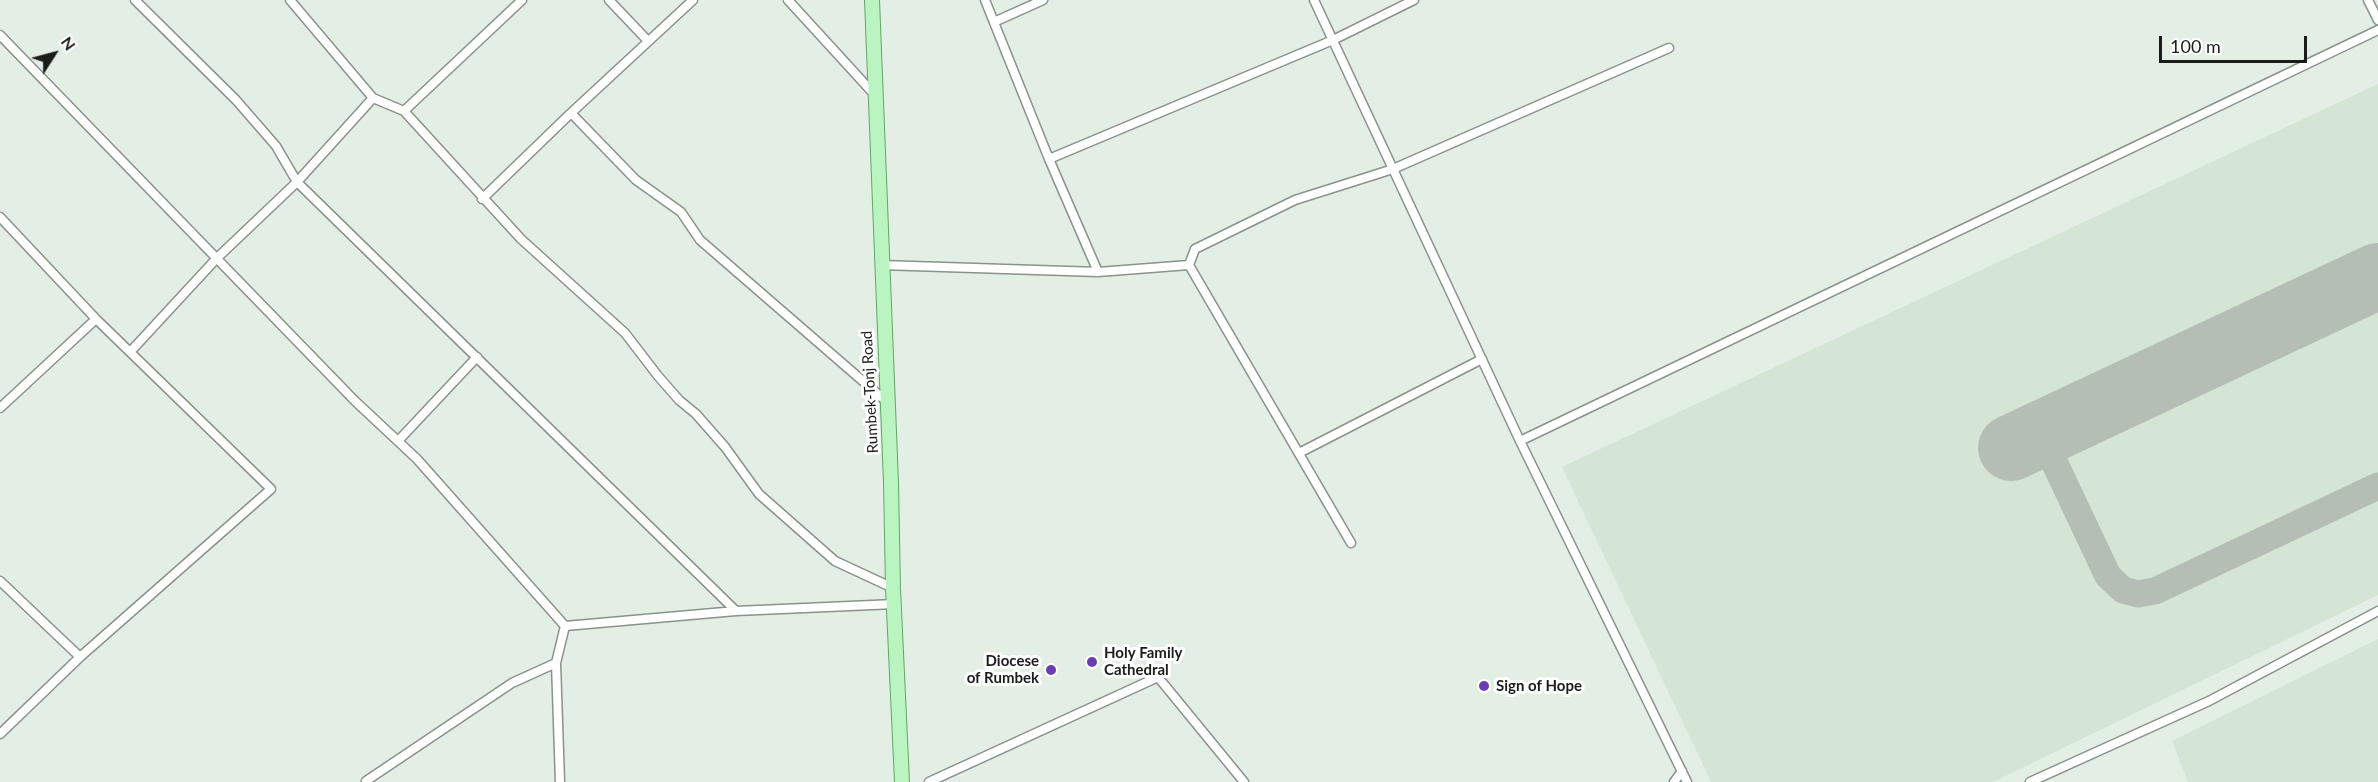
<!DOCTYPE html>
<style>
body{margin:0}
#map{position:relative;width:2378px;height:782px;overflow:hidden;background:#e3eee4;font-family:Lato,sans-serif}
canvas{display:block}
.north{position:absolute;left:24px;top:24px;width:60px;height:60px;-webkit-text-stroke:4px #fff;paint-order:stroke;rotate:54deg;font-size:16px;font-weight:700;line-height:24px;text-align:center;color:#1a1d1a}
.north::after{content:'';display:block;margin:auto;width:21px;height:27px;background:#1a1d1a;clip-path:polygon(50% 0,100% 100%,50% 72%,0 100%)}
.scale{position:absolute;left:2159px;top:36px;width:148px;height:27px;box-sizing:border-box;border:3px solid #1a1d1a;border-top:0;padding-left:8px;font-size:18px;line-height:21px;white-space:nowrap;color:#1a1d1a;-webkit-text-stroke:4px #fff;paint-order:stroke}
</style>
<div id="map">
<canvas width="2378" height="782"></canvas>
<div class="north">N</div>
<div class="scale">100 m</div>
</div>
<script>
const c = document.querySelector('canvas').getContext('2d');
c.lineJoin = 'round';
function fillPath(path, color) { c.fillStyle = color; c.fill(path, 'evenodd'); }
const shape = rows => new Path2D(rows.map(r => 'M' + r).join(''));
function strokePath(path, color, width, dash) { c.strokeStyle = color; c.lineWidth = width; c.lineCap = dash ? 'butt' : 'round'; c.setLineDash(dash || []); c.stroke(path); }
function write(font, color, halo, rows, align = 'center') {
  c.font = font + ' Lato,sans-serif'; c.lineWidth = 6; c.setLineDash([]); c.textBaseline = 'middle'; c.strokeStyle = halo; c.fillStyle = color; for (const [text, x, y, turn = 0] of rows) {
    c.save(); c.translate(x, y); c.rotate((+turn || 0) * Math.PI / 180); c.textAlign = isNaN(turn) ? turn : align; if (halo) c.strokeText(text, 0, 0); c.fillText(text, 0, 0); c.restore();
  }
}
fillPath(shape([
 [2378,84,2378,595,1993,782,1711,782,1562,467],
 [2378,639,2378,782,2188,782,2172,741]
]), '#d4e4d5');
strokePath(shape([
 [2041,434,2108,576,2123,590,2138,594,2155,591,2378,486]
]), '#b4beb5', 27);
strokePath(shape([
 [2011,448,2378,276]
]), '#b4beb5', 66);
const minor = shape([
 [135,0,236,100,276,146,297,182,736,611,895,604],
 [290,0,373,98,404,111,521,239,625,333,658,376,679,400,696,414,725,447,759,494,835,561,893,588],
 [609,0,648,41],
 [788,0,874,94],
 [985,0,1049,159,1098,272],
 [1314,0,1520,441,1687,782],
 [2368,0,2378,20],
 [994,22,1043,0],
 [0,35,355,401,417,459,565,626,556,663,560,782],
 [404,111,522,0],
 [571,113,693,0],
 [1049,159,1333,40,1414,0],
 [482,199,571,113,636,180,681,212,700,240,887,402],
 [0,217,96,319,271,489,80,657,0,734],
 [881,265,1098,272,1189,265,1351,543],
 [1189,265,1195,249,1295,200,1393,169,1669,48],
 [131,351,217,258,297,182,373,98],
 [0,408,96,319],
 [398,441,477,357],
 [1520,441,2378,30],
 [1299,453,1482,359],
 [0,581,80,657],
 [565,626,736,611],
 [366,781,512,683,556,663],
 [929,782,1158,677,1244,782],
 [1674,782,1682,771],
 [2030,782,2209,701,2378,611]
]);
const primary = shape([
 [872,0,891,483,893,588,902,782]
]);
strokePath(minor, '#89938a', 11);
strokePath(primary, '#64a56c', 16);
strokePath(minor, '#fff', 8);
strokePath(primary, '#baf5c1', 14);
for (const [x, y, r, color] of [
 [1092,662,6,"#6b3db4"],
 [1051,670,6,"#6b3db4"],
 [1484,686,6,"#6b3db4"]
]) { const dot = new Path2D(); dot.arc(x, y, r, 0, 2 * Math.PI); c.fillStyle = color; c.fill(dot); strokePath(dot, '#fff', 2); }
write('15px', '#1a1d1a', '#fff', [
 ["Rumbek-Tonj Road",870,392,-93]
]);
write('bold 15px', '#1a1d1a', '#fff', [
 ["Holy Family",1104,653],
 ["Cathedral",1104,670],
 ["Diocese",1039,661,"right"],
 ["of Rumbek",1039,678,"right"],
 ["Sign of Hope",1496,686]
], 'left');
</script>
